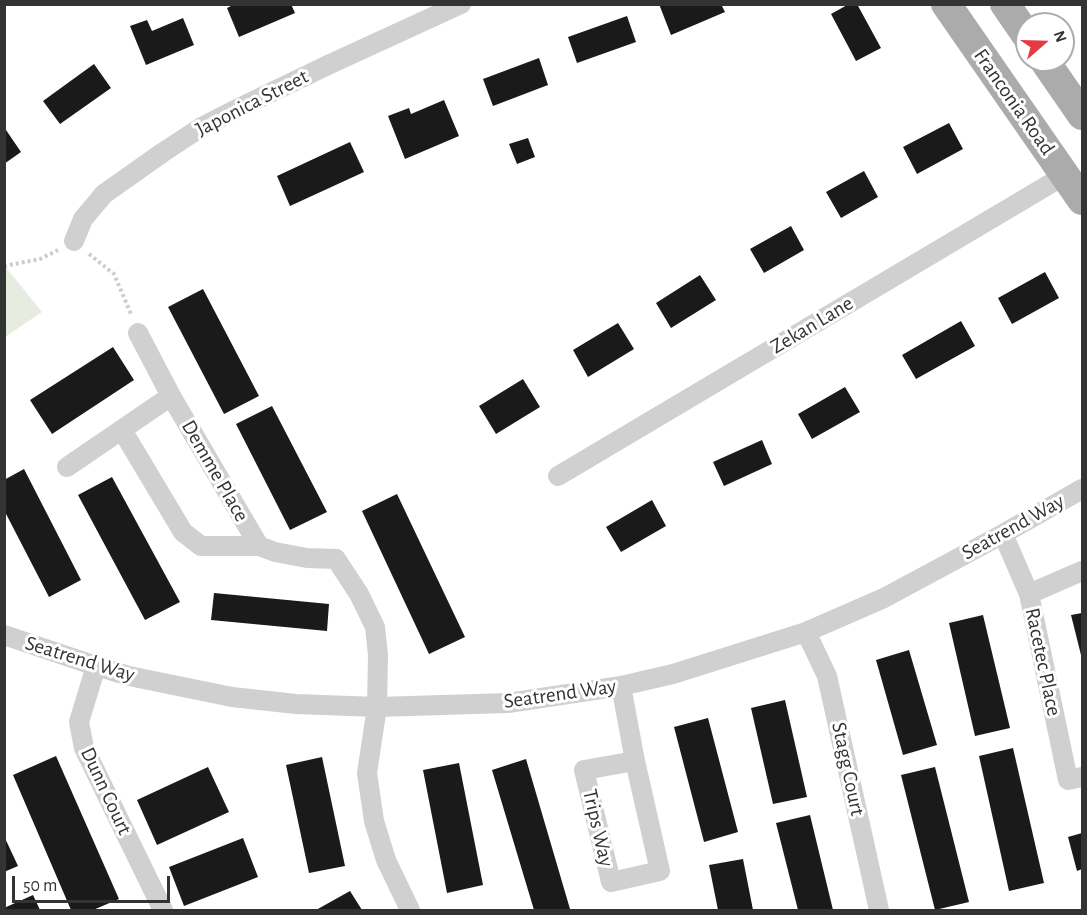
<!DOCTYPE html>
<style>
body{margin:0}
#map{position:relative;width:1087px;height:915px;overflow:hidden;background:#fff;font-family:"Alegreya Sans",sans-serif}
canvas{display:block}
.frame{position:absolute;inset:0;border:6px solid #333;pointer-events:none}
.north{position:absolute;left:1015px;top:12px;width:60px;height:60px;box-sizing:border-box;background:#fff;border:2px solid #adadad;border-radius:50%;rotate:70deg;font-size:16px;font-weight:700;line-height:24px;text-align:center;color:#333}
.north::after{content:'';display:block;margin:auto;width:21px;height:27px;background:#e63946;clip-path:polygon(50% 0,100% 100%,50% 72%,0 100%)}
.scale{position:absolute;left:12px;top:876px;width:158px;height:27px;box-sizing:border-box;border:3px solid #333;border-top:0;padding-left:8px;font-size:18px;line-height:21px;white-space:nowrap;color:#333;-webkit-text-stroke:4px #fff;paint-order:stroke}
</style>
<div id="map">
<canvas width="1087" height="915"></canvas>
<div class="frame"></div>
<div class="north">N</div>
<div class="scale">50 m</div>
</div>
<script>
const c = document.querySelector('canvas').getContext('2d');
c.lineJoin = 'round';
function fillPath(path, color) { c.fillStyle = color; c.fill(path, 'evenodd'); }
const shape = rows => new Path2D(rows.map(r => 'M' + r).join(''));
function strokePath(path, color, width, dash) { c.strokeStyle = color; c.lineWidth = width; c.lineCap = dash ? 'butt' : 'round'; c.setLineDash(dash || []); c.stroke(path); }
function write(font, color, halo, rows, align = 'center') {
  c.font = font + ' "Alegreya Sans",sans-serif'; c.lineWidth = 6; c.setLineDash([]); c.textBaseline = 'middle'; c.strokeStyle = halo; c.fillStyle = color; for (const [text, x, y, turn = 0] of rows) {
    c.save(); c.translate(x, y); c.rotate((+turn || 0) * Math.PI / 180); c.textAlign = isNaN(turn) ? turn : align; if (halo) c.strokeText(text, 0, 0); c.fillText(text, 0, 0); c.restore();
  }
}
fillPath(shape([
 [4,265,42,312,5,337,4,337]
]), '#e6ecdf');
fillPath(shape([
 [235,4,291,4,295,13,239,37,227,8],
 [659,4,721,4,725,12,671,35],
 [849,4,857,4,881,48,856,61,831,14],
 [627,16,636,42,577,63,568,37],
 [183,18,194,45,146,65,130,26,147,20,152,31],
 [539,58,548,85,493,106,483,79],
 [94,64,111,88,60,124,43,101],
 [444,100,459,136,405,159,388,116,409,108,411,114],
 [949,123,963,149,917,174,903,147],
 [6,130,21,152,4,164,4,131],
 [528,138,535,157,517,164,509,144],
 [350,142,364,172,290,206,277,176],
 [864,171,878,197,841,218,826,192],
 [791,226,804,250,764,273,750,249],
 [1045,272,1059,298,1012,324,998,298],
 [700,275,716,300,671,328,656,303],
 [203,289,259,396,224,414,168,307],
 [961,321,975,346,916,379,902,355],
 [618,323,634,349,588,377,573,350],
 [113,347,134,380,52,434,30,400],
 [523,379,540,407,496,434,479,406],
 [845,387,860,412,812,439,798,414],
 [272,406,327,512,290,530,236,424],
 [762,440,772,464,724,486,713,462],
 [24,469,81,580,49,597,4,510,4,480],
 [112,477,180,602,145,620,78,495],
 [397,494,465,637,429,654,362,511],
 [652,500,666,526,621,552,606,527],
 [214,593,329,604,327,631,211,620],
 [1082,613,1082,659,1071,615],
 [983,615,1010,728,975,736,949,623],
 [909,650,937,745,903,755,876,660],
 [785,700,807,797,773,804,751,708],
 [708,718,738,832,704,842,674,727],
 [1013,748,1044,883,1009,891,979,756],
 [56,756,119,899,93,910,71,910,13,775],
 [322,757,345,866,309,873,286,765],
 [526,759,570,909,566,910,534,910,492,770],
 [459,763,483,885,447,893,423,770],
 [208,767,229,812,157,845,137,800],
 [935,767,969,902,935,910,901,775],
 [810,815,833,910,798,910,776,823],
 [1082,833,1082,869,1077,871,1068,837],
 [4,836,18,866,4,872],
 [243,838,258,877,184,906,169,867],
 [743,859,753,910,718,910,709,865],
 [350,891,362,910,316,910],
 [33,895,40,910,4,910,4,908]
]), '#1a1a1a');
strokePath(shape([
 [89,254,114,274,131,314],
 [4,266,40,259,58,250]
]), '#cdcdcd', 4, [3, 3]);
strokePath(shape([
 [74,241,83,219,104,194,162,153,200,128,239,108,328,65,461,4],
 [138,333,171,396,259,546],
 [122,430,183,532,201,546,259,546,275,552,307,558,336,559,359,594,375,627,378,655,377,707,367,773,374,821,386,860,410,910],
 [67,467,171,396],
 [558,476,1065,175],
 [1003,534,1029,594,1068,780,1082,777],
 [1029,594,1082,571],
 [806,632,827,676,879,910],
 [4,635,96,666,129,676,232,697,296,704,377,707,508,703,621,686,673,674,806,632,884,598,1003,534,1082,489],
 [96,666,79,722,84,748,163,910],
 [621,686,635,761,660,871,611,882,584,770,635,761]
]), '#d0d0d0', 20);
strokePath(shape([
 [946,4,1082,200],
 [1005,4,1027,36],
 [1044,60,1082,115]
]), '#ababab', 30);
write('21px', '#333', '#fff', [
 ["Franconia Road",1014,102,55],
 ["Japonica Street",252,103,-27],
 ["Zekan Lane",812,325,-31],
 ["Demme Place",215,471,60],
 ["Seatrend Way",1013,527,-29],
 ["Seatrend Way",80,659,17],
 ["Racetec Place",1043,662,78],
 ["Seatrend Way",560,694,-8],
 ["Stagg Court",848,769,78],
 ["Dunn Court",106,791,65],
 ["Trips Way",598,828,77]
]);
</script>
